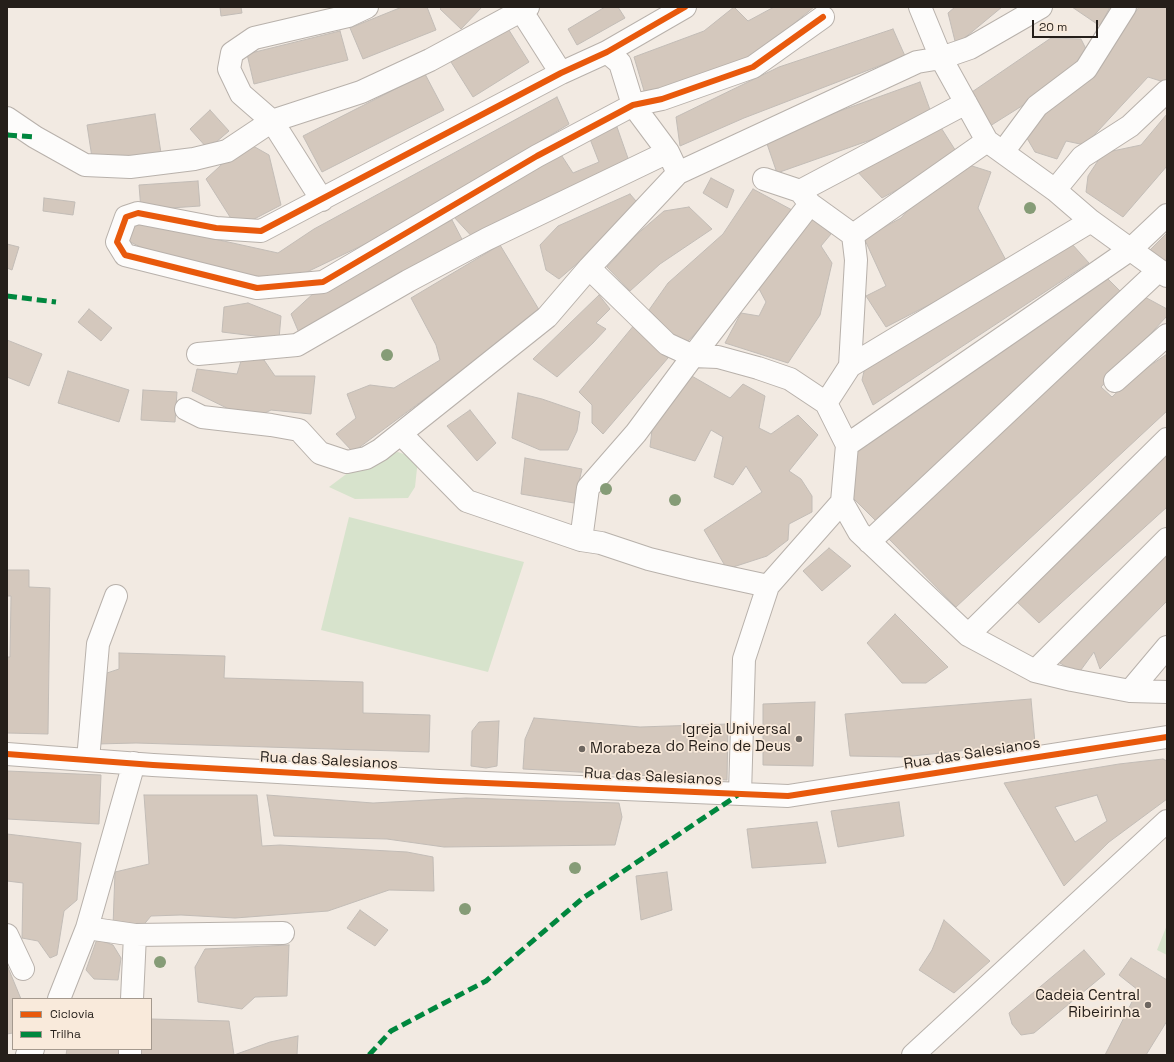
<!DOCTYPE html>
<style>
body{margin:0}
#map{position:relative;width:1174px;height:1062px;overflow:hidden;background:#f2eae2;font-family:"Space Grotesk",sans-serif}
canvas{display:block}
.frame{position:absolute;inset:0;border:8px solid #251f1a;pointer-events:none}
.legend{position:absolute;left:12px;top:998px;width:140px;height:52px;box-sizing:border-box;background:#f9eadb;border:1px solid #a4998e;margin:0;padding:5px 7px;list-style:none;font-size:12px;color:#251f1a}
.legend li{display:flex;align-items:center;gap:8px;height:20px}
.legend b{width:20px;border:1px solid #a4998e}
.scale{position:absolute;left:1032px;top:20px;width:66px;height:18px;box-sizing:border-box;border:2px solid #251f1a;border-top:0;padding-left:5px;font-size:12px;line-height:14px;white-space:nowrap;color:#251f1a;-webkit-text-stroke:3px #f9eadb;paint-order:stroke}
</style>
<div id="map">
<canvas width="1174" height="1062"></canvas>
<div class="frame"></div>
<ul class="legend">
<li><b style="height:5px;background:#e8590c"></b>Ciclovia</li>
<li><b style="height:5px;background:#00873e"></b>Trilha</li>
</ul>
<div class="scale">20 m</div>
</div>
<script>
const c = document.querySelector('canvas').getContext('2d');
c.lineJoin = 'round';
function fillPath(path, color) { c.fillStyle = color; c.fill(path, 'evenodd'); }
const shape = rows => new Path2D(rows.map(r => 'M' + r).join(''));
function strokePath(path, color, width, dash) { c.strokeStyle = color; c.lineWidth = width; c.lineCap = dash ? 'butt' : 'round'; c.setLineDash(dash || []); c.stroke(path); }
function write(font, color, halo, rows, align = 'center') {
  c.font = font + ' "Space Grotesk",sans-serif'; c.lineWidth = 3.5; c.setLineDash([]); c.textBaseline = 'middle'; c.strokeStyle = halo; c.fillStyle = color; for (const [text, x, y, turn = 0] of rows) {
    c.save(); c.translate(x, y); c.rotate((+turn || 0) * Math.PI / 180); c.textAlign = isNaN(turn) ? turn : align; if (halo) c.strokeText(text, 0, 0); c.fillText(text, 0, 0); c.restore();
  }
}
fillPath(shape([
 [398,452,418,459,415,487,408,498,355,499,329,487,365,460],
 [349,517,524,562,488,672,321,630],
 [1167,925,1167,955,1157,950]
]), '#d7e3cc');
const building = shape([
 [220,7,241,7,242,13,221,16,220,7],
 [402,7,427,7,436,30,363,59,350,28,402,7],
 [442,7,482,7,461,29,440,9,442,7],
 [605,7,618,7,625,18,577,45,568,29,605,7],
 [734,7,748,21,774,7,814,7,753,57,645,94,634,57,704,31,734,7],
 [955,7,1002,7,956,45,948,13,955,7],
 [1072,7,1110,7,1100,26,1072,7],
 [1139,7,1167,7,1167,83,1148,77,1085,145,1066,141,1057,159,1035,152,1024,133,1063,90,1091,76,1139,7],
 [507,27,529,62,473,97,451,62,507,27],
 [893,29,905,56,744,118,680,146,676,117,779,67,893,29],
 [340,31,348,60,254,84,247,54,340,31],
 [1051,38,1081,39,1087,51,1060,82,990,126,969,94,1051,38],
 [425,74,444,110,322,172,303,136,425,74],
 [920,82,933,118,777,173,765,138,920,82],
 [557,97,569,124,498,167,417,219,282,284,172,262,126,240,129,227,142,223,278,253,314,229,557,97],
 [210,110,229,131,208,149,190,129,210,110],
 [155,114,161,153,93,164,87,125,155,114],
 [1167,114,1167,166,1123,217,1086,192,1088,176,1103,153,1141,145,1167,114],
 [938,123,959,156,882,198,854,168,938,123],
 [617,127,630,164,476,241,453,216,558,150,573,173,599,162,590,139,617,127],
 [246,142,269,155,281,205,237,228,206,179,246,142],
 [969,165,991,172,978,208,1008,264,886,327,866,296,886,286,864,238,901,218,924,192,969,165],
 [711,178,734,190,727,208,703,193,711,178],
 [198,181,200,206,141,210,139,185,198,181],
 [753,189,792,210,725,303,684,345,649,310,668,283,723,234,753,189],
 [630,194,642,208,559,279,546,270,540,245,558,226,630,194],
 [44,198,75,202,73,215,43,211,44,198],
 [689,207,712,229,660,264,630,291,607,267,635,236,664,211,689,207],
 [811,215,831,234,821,246,832,263,820,315,788,363,725,343,741,313,759,316,766,302,758,287,811,215],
 [452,220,465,245,302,340,291,314,315,292,452,220],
 [1167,233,1167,265,1149,251,1167,233],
 [7,244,19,247,12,270,7,268,7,244],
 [1072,244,1089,263,873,405,862,380,865,367,1072,244],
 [500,245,541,313,353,452,336,434,356,418,347,394,370,385,394,388,440,360,436,345,411,298,500,245],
 [1102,273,1120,291,880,525,846,491,851,444,1102,273],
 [599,295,610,309,596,323,606,329,593,343,557,377,533,359,599,295],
 [1143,296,1167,309,1167,316,1101,387,1112,397,1132,378,1167,354,1167,411,956,607,888,538,1036,394,1089,351,1143,296],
 [248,303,281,316,279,339,222,332,224,307,248,303],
 [89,309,112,328,101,341,78,322,89,309],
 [635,324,668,358,603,434,592,423,592,405,579,392,635,324],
 [7,340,42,354,29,386,7,377,7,340],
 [242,358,264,360,275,376,315,376,311,414,271,410,259,416,237,413,192,391,197,369,237,374,242,358],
 [68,371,129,390,119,422,58,403,68,371],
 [690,375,730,398,743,384,765,396,759,428,771,434,798,415,818,435,789,471,801,479,812,496,812,512,789,524,788,540,767,556,727,569,704,530,762,492,746,466,733,485,714,477,723,437,711,430,695,461,650,447,653,421,690,375],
 [143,390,177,392,175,422,141,420,143,390],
 [518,393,542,399,580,412,577,431,568,450,540,450,512,438,518,393],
 [470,410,496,443,477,461,447,426,470,410],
 [1167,449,1167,507,1039,623,1013,598,1167,449],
 [525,458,582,469,574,503,521,494,525,458],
 [1167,546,1167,601,1100,669,1094,652,1078,674,1055,660,1167,546],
 [829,548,851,566,822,591,803,571,829,548],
 [7,570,29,570,29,587,50,588,48,734,7,733,7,657,10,657,11,596,7,596,7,570],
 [895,614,948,667,926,683,902,683,867,643,895,614],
 [119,653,225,656,224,678,363,682,363,713,430,715,429,752,136,743,97,744,104,674,119,669,119,653],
 [1031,699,1035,743,903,757,850,756,845,714,1031,699],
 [815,702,813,766,763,765,763,704,815,702],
 [534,718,640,727,728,724,727,780,523,769,525,739,534,718],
 [499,721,497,766,486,768,471,766,472,731,479,722,499,721],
 [1163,759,1167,761,1167,799,1109,842,1064,886,1004,783,1119,764,1163,759],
 [1097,795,1107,821,1075,842,1055,807,1097,795],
 [7,771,101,775,99,824,7,819,7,771],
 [144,795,257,795,262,846,280,845,407,852,433,857,434,891,389,890,328,911,235,918,181,915,151,916,141,928,113,926,115,872,149,864,144,795],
 [267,795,373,803,466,798,619,803,622,817,615,845,444,847,387,839,274,836,267,795],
 [899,802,904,836,838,847,831,811,899,802],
 [817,822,826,863,752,868,747,829,817,822],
 [7,834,81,843,77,900,64,911,57,955,50,958,38,941,22,938,23,883,7,881,7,834],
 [667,872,672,910,641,920,636,876,667,872],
 [360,910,388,930,375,946,347,928,360,910],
 [944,920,990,961,954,993,919,970,932,950,944,920],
 [97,939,113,945,121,958,118,980,94,979,86,970,97,939],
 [289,945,287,996,255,997,242,1009,198,1002,195,967,205,949,289,945],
 [1084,950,1105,974,1034,1033,1021,1035,1012,1024,1009,1013,1084,950],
 [1131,958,1167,980,1167,1021,1146,1055,1105,1055,1138,990,1119,975,1131,958],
 [7,965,21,999,13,999,13,1033,7,1034,7,965],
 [151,1019,229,1021,234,1055,138,1055,138,1049,151,1049,151,1019],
 [298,1036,297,1055,234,1055,270,1042,298,1036],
 [67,1049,123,1049,123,1055,66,1055,67,1049]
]);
fillPath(building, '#d4c8bd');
strokePath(building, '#c2bcb6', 1);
const minor = shape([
 [519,7,561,73],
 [685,7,607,52,561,73,261,231,216,228,138,213,126,217,117,242,125,255,257,288,323,282,537,156,633,105,662,99,753,67,823,17],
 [920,7,941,58,970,48,1041,7],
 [7,118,35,137,85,165,130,167,194,159,227,151,272,121,361,92,430,60,528,7],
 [1003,152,1037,106,1086,69,1125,7],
 [678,173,917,62,941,58,987,141,1055,190,1091,221,1167,276],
 [764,179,800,191,810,204,853,235,856,260,850,366,826,403,847,445,842,502,859,532,968,635,1035,671,1072,680,1130,691,1167,692],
 [1055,190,1082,157,1130,126,1167,91],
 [800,191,966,103],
 [322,200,272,121,241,94,229,69,232,53,254,38,348,16,367,7],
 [853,235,987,141],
 [589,268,667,344,693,356,718,357,758,368,790,379,826,403],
 [198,354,297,345,408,281,487,239,668,152],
 [850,366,1091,221],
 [1115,381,1167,335],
 [186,409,202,417,271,425,299,430,320,453,347,462,366,458,380,450,547,317,589,268,678,173,668,152,633,105,620,63,607,52],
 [401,434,467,501,581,540,601,543,649,559,694,570,768,586],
 [847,445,1131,249,1167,215],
 [581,540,588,488,636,433,693,356,810,204],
 [869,542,1159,270],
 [968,635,1167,439],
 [1035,671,1167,539],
 [1130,691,1167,647],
 [7,754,153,765,439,781,788,796,1167,737],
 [88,760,98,644,116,596],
 [740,794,744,659,768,586,842,502],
 [87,928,135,935,283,933],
 [7,935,23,969],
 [59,999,87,928,134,763],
 [132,999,135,935],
 [27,1055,33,1049],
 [130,1055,130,1049],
 [913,1055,1167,821]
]);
strokePath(minor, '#b8b1ab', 24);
strokePath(minor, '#fdfcfb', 22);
strokePath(shape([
 [7,135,35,137],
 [7,296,56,302],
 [369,1055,391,1031,486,981,583,898,738,795]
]), '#00873e', 5, [10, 5]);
strokePath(shape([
 [685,7,607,52,561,73,261,231,216,228,138,213,126,217,117,242,125,255,257,288,323,282,537,156,633,105,662,99,753,67,823,17],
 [7,754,153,765,439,781,788,796,1167,737]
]), '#e8590c', 6);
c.fillStyle = '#869c77';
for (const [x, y] of [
 [1030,208],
 [387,355],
 [606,489],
 [675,500],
 [575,868],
 [465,909],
 [160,962]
]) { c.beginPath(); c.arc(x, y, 6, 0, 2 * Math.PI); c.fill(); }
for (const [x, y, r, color] of [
 [799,739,4,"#6d6660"],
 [582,749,4,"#6d6660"],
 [1148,1005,4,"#6d6660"]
]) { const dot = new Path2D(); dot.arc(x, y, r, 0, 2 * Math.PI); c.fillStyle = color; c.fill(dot); strokePath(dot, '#f9eadb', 1.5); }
write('15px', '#251f1a', '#f9eadb', [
 ["Igreja Universal",791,730],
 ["do Reino de Deus",791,747],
 ["Morabeza",590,749,"left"],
 ["Cadeia Central",1140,996],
 ["Ribeirinha",1140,1013]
], 'right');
write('15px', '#251f1a', '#f9eadb', [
 ["Rua das Salesianos",972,754,-9],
 ["Rua das Salesianos",329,761,3],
 ["Rua das Salesianos",653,777,3]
]);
</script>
